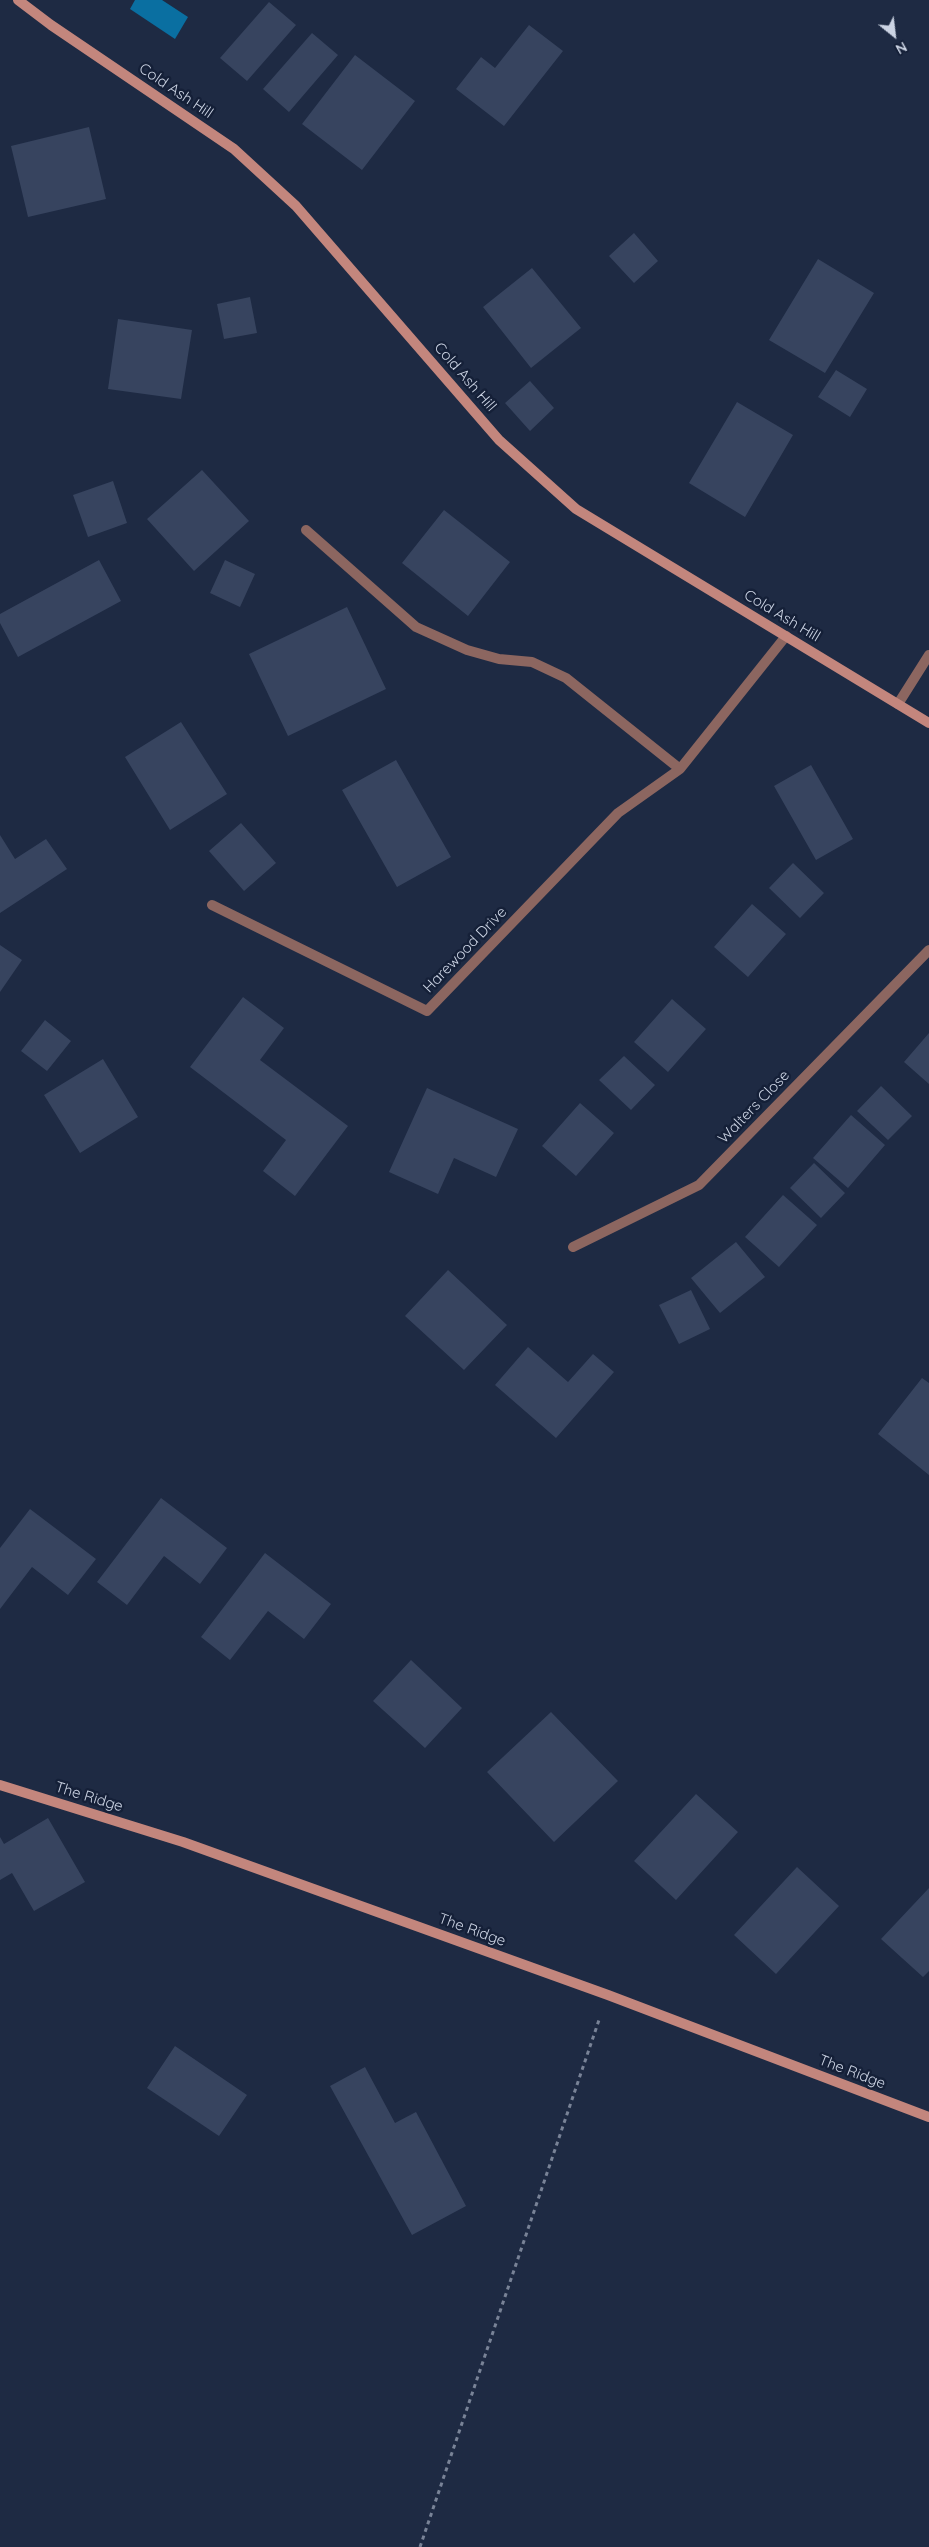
<!DOCTYPE html>
<style>
body{margin:0}
#map{position:relative;width:929px;height:2547px;overflow:hidden;background:#1e2a43;font-family:Quicksand,sans-serif}
canvas{display:block}
.north{position:absolute;left:869px;top:10px;width:50px;height:50px;-webkit-text-stroke:4px #152038;paint-order:stroke;rotate:151deg;font-size:14px;font-weight:700;line-height:20px;text-align:center;color:#cbd3e3}
.north::after{content:'';display:block;margin:auto;width:18px;height:22px;background:#cbd3e3;clip-path:polygon(50% 0,100% 100%,50% 72%,0 100%)}
</style>
<div id="map">
<canvas width="929" height="2547"></canvas>
<div class="north">N</div>
</div>
<script>
const c = document.querySelector('canvas').getContext('2d');
c.lineJoin = 'round';
function fillPath(path, color) { c.fillStyle = color; c.fill(path, 'evenodd'); }
const shape = rows => new Path2D(rows.map(r => 'M' + r).join(''));
function strokePath(path, color, width, dash) { c.strokeStyle = color; c.lineWidth = width; c.lineCap = dash ? 'butt' : 'round'; c.setLineDash(dash || []); c.stroke(path); }
function write(font, color, halo, rows, align = 'center') {
  c.font = font + ' Quicksand,sans-serif'; c.lineWidth = 5; c.setLineDash([]); c.textBaseline = 'middle'; c.strokeStyle = halo; c.fillStyle = color; for (const [text, x, y, turn = 0] of rows) {
    c.save(); c.translate(x, y); c.rotate((+turn || 0) * Math.PI / 180); c.textAlign = isNaN(turn) ? turn : align; if (halo) c.strokeText(text, 0, 0); c.fillText(text, 0, 0); c.restore();
  }
}
fillPath(shape([
 [135,0,162,0,188,17,175,39,130,9]
]), '#0a6fa1');
fillPath(shape([
 [269,2,296,25,247,81,220,58],
 [529,25,563,51,504,126,456,89,481,57,495,68],
 [312,33,338,55,289,112,263,89],
 [355,55,415,101,362,170,302,124],
 [89,127,106,199,28,217,11,146],
 [634,233,658,261,634,283,609,256],
 [818,259,874,293,825,373,769,340],
 [532,268,581,328,531,368,483,307],
 [250,297,257,333,224,339,217,304],
 [118,319,192,330,181,399,108,389],
 [836,370,867,389,850,417,818,397],
 [530,381,554,408,530,431,505,403],
 [737,402,793,435,745,517,689,483],
 [202,470,249,521,194,571,147,519],
 [113,481,127,523,88,537,73,495],
 [444,510,510,562,468,616,402,563],
 [99,560,121,601,18,657,0,623,0,614],
 [225,560,255,574,240,607,210,593],
 [347,607,386,689,288,736,249,654],
 [181,722,227,794,170,830,125,757],
 [396,760,451,857,397,887,342,790],
 [811,765,853,839,816,860,774,786],
 [241,823,276,863,244,891,209,851],
 [0,835,15,859,46,839,67,869,0,913],
 [793,863,824,893,800,918,769,888],
 [752,904,786,934,748,977,714,947],
 [0,945,22,960,0,992],
 [243,997,284,1028,260,1060,348,1126,295,1196,263,1171,286,1140,190,1067],
 [672,999,706,1029,668,1072,634,1042],
 [45,1020,71,1041,47,1071,21,1051],
 [929,1033,929,1084,904,1062],
 [624,1056,655,1085,631,1110,599,1080],
 [103,1059,138,1117,80,1153,44,1095],
 [881,1086,912,1116,888,1140,857,1111],
 [427,1088,518,1129,496,1177,454,1158,438,1194,389,1172],
 [580,1103,614,1133,576,1176,542,1146],
 [851,1115,885,1145,848,1188,813,1158],
 [814,1163,845,1193,821,1218,790,1188],
 [783,1195,817,1225,779,1267,745,1237],
 [736,1242,765,1277,720,1313,691,1278],
 [448,1270,507,1325,464,1370,405,1316],
 [691,1290,710,1329,679,1344,659,1305],
 [528,1347,568,1382,593,1354,614,1372,556,1438,495,1385],
 [922,1378,929,1383,929,1475,878,1434],
 [161,1498,227,1548,200,1584,164,1556,127,1605,97,1582],
 [30,1509,96,1559,68,1595,32,1567,0,1609,0,1548],
 [265,1553,331,1604,304,1639,268,1611,230,1660,201,1637],
 [411,1660,462,1708,425,1748,373,1701],
 [551,1712,618,1781,554,1842,487,1772],
 [696,1794,738,1832,676,1900,634,1861],
 [48,1818,85,1882,34,1911,12,1873,0,1880,0,1837,4,1844],
 [797,1867,839,1906,776,1974,734,1935],
 [929,1888,929,1971,923,1977,881,1939],
 [175,2046,247,2095,219,2136,147,2088],
 [365,2067,395,2123,416,2112,466,2206,412,2235,330,2086]
]), '#37445f');
strokePath(shape([
 [420,2547,599,2020]
]), '#798397', 3, [4, 4]);
strokePath(shape([
 [898,704,929,655],
 [680,769,786,636],
 [212,905,427,1011,618,813,680,769,566,678,532,662,499,659,467,650,416,627,306,530],
 [573,1247,699,1185,929,950]
]), '#8c6660', 10);
strokePath(shape([
 [18,0,51,25,234,149,296,206,499,440,576,509,929,723],
 [0,1785,183,1842,608,1995,929,2117]
]), '#c3867d', 10);
write('15px', '#cbd3e3', '#152038', [
 ["Cold Ash Hill",176,91,34],
 ["Cold Ash Hill",465,377,49],
 ["Cold Ash Hill",782,616,31],
 ["Harewood Drive",465,950,-46],
 ["Walters Close",754,1107,-46],
 ["The Ridge",89,1797,17],
 ["The Ridge",472,1930,20],
 ["The Ridge",852,2072,21]
]);
</script>
